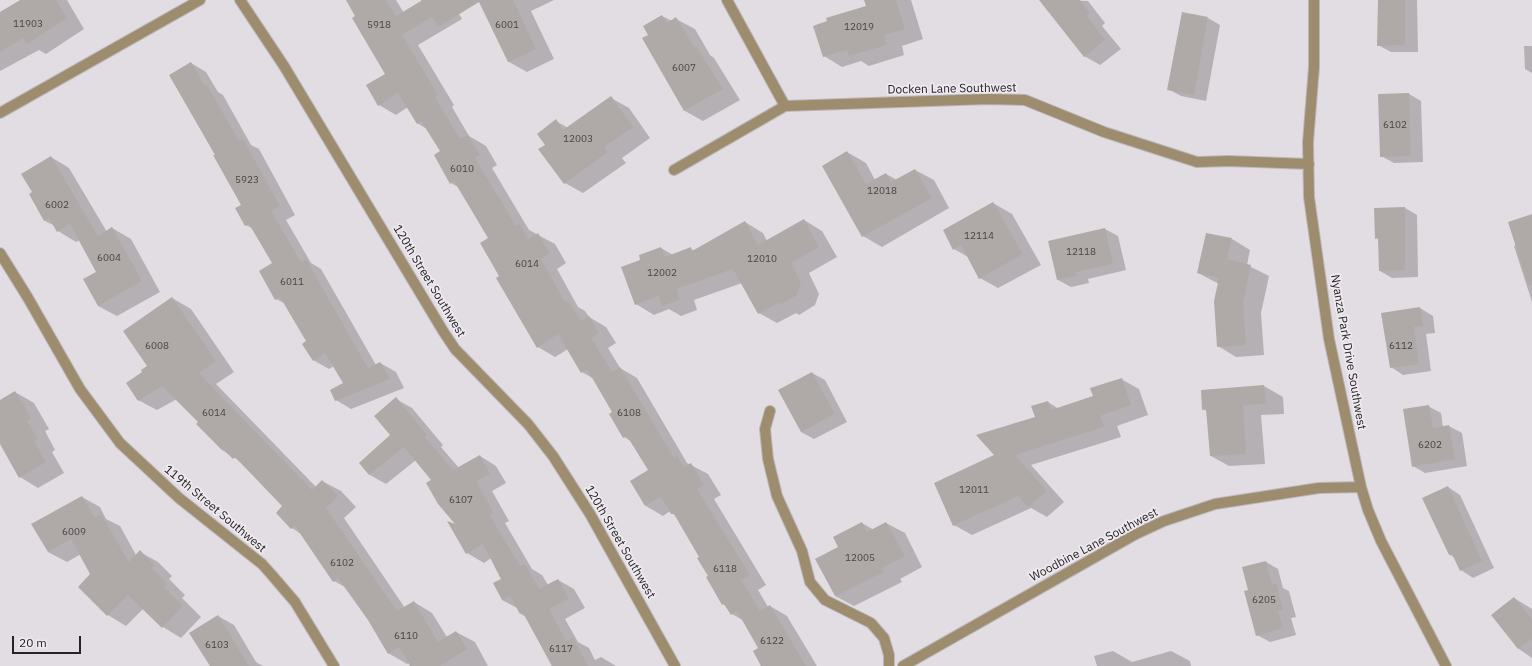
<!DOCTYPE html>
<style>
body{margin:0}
#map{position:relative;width:1532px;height:666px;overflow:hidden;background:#e1dde2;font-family:"IBM Plex Sans",sans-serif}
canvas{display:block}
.scale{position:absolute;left:12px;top:636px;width:69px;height:18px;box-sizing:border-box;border:2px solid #252325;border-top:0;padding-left:5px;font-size:12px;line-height:14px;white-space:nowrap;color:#252325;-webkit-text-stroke:3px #eeeaef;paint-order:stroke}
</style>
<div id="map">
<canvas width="1532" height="666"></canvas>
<div class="scale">20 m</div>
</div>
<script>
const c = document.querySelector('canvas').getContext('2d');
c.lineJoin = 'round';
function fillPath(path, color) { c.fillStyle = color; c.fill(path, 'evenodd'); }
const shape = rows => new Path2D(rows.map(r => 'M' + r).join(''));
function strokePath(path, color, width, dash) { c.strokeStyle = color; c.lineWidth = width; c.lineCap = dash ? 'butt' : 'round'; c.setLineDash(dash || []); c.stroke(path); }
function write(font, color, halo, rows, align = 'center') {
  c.font = font + ' "IBM Plex Sans",sans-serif'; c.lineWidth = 3.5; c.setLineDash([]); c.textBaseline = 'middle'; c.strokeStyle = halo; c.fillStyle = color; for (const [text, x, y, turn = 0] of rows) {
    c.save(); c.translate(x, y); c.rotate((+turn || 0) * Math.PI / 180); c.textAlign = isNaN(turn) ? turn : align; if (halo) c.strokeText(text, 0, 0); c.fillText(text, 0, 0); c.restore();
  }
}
fillPath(shape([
 [22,0,67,0,84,29,46,54,39,50,0,71,0,13],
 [347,0,396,0,404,13,426,0,446,0,453,4,462,19,418,45,454,105,452,107,469,136,486,146,497,165,492,168,529,230,555,244,566,263,557,269,578,307,585,311,589,317,606,327,616,343,608,348,620,368,637,378,687,463,708,474,721,495,714,499,766,585,758,590,768,607,770,606,787,616,817,666,762,666,759,648,744,621,732,614,727,607,723,604,700,557,677,517,670,511,663,516,646,506,632,481,649,471,632,442,624,437,614,412,594,379,582,372,568,349,555,357,538,347,501,276,489,239,460,188,451,183,442,152,427,129,417,123,408,107,396,115,379,105,386,74],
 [479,0,554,0,531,11,554,59,527,72,509,62],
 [865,0,911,0,923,39,902,46,904,55,869,66,861,61,842,67,824,56,867,7],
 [1040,0,1088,1,1105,23,1102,26,1121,49,1100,65,1084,56],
 [1379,0,1417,0,1418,52,1391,52,1378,45],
 [662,16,672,21,676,19,695,29,710,55,714,58,740,100,703,121,685,111,649,35],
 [1208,18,1220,25,1206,101,1181,96,1168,89],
 [1524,46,1532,46,1532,73,1525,69],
 [191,63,206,72,218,92,223,95,251,145,259,149,295,215,286,220,311,263,321,269,376,365,380,363,396,372,404,388,351,409,336,400,344,383,334,366,329,369,313,360,308,341,286,304,276,299,273,263,253,229,246,225,243,205,216,155],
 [1409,94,1421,101,1423,162,1394,163,1381,156],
 [611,98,629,108,650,138,622,158,626,163,583,193,565,183,546,145,556,121,568,128],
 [847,152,866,163,875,180,886,174,897,180,915,170,934,180,949,208,882,247,863,236],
 [51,157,69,168,107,232,112,228,131,239,160,292,117,316,98,306,98,272,80,240,76,242,58,231,55,226,45,221,30,194,33,193],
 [993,203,1012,214,1041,265,998,288,980,278,968,257,954,249],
 [1405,208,1417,215,1418,277,1392,278,1380,271,1379,240,1376,238],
 [1532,216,1532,302,1514,246,1516,245],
 [804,220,822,231,837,257,809,273,819,294,815,305,799,315,796,313,777,323,759,313,742,283,694,300,697,310,681,316,669,309,654,315,636,304,641,261,661,248,673,255,691,249,695,251,745,222,763,233,767,241],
 [1105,229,1118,236,1126,270,1088,279,1089,283,1071,287,1058,280,1049,242],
 [1232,239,1250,250,1247,265,1269,276,1261,313,1264,355,1236,357,1218,346,1219,284,1198,273],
 [172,298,191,309,234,372,216,384,316,487,322,481,341,491,356,507,344,518,405,608,414,602,432,613,447,637,456,632,475,642,488,666,411,666,409,663,407,664,388,653,368,619,347,588,334,581,301,534,292,528,277,513,284,506,244,464,222,450,197,424,199,422,177,399,157,410,138,400,144,372,148,366],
 [1420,308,1433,316,1435,333,1426,334,1431,371,1403,375,1391,367],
 [812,373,825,380,847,422,814,439,801,432],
 [1121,379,1139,389,1148,415,1117,426,1121,437,1031,465,1064,502,1047,517,1031,508,972,535,954,525,996,455,1036,418,1048,402,1059,409,1094,397],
 [1264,386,1283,397,1284,414,1261,415,1265,464,1229,466,1211,456,1208,412,1203,409],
 [15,392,34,403,49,429,45,431,55,450,52,452,64,473,38,488,20,477,0,443,0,401],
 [396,399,412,408,443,445,441,447,459,468,480,456,496,466,506,483,492,491,509,521,505,523,532,569,542,575,548,585,558,580,574,589,585,608,565,619,578,642,589,648,595,660,601,657,616,666,552,666,526,617,521,614,519,609,502,600,502,579,491,558,484,563,467,553,459,527,433,480,416,460,386,484,370,475,360,463,392,436],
 [1428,406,1441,413,1443,427,1449,426,1462,433,1467,466,1425,473,1413,466],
 [1448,487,1460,495,1494,568,1473,578,1461,570,1454,557,1450,555,1424,498],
 [82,497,100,507,106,519,120,526,136,555,140,552,158,562,172,576,169,579,185,595,182,598,201,617,181,638,163,627,144,608,126,626,108,615,79,587,92,574,81,554,67,562,48,552],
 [862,523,874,530,886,523,905,533,922,567,900,579,902,582,854,606,835,596],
 [1266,562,1278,569,1283,588,1289,591,1296,617,1291,618,1296,635,1270,642,1257,635,1250,591],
 [1514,598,1532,609,1532,658,1519,649,1493,615],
 [218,616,234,625,256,662,263,666,211,666],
 [1113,651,1132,662,1171,651,1190,661,1191,666,1097,666,1094,656]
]), '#0003');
fillPath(shape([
 [20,0,56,0,67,18,27,44,23,38,0,52,0,12],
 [346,0,386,0,396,16,421,1,421,0,513,0,536,49,508,62,479,2,438,27,432,17,402,35,438,95,435,97,460,139,468,135,480,155,475,158,516,226,520,224,528,239,538,233,550,253,541,259,565,302,568,300,581,321,589,316,599,333,591,338,612,372,620,367,674,458,677,456,684,467,691,463,704,485,697,489,750,575,741,580,760,611,770,605,806,666,761,666,753,651,758,648,737,611,731,615,724,604,722,605,706,577,708,576,697,558,699,557,674,514,671,514,661,497,645,506,630,481,648,470,627,436,623,438,609,414,612,412,587,369,581,373,558,334,537,348,496,278,499,276,480,243,488,238,454,181,450,184,434,155,440,151,421,121,417,124,398,93,378,106,366,85,385,74,352,18,355,16],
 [864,0,896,0,905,29,884,35,887,45,849,56,847,50,823,57,813,26,827,21,826,18,866,6],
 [1039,0,1080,0,1090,13,1087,16,1105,40,1084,57],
 [1378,0,1405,0,1405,45,1377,46],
 [1182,12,1208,17,1194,95,1167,90],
 [662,15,667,23,676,17,694,47,696,46,723,89,684,111,642,38,648,35,643,26],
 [191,62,205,86,207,85,239,141,243,139,280,206,271,211,301,262,306,259,368,368,380,362,390,379,335,401,330,390,343,383,325,353,313,361,302,344,306,341,280,297,275,300,259,271,272,263,249,224,245,226,235,208,241,205,213,155,215,155,169,75],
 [1409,93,1411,156,1380,157,1378,94],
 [611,96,633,127,604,147,608,152,564,184,538,149,545,145,537,134,556,119,563,130],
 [847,151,866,184,886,173,891,182,915,169,932,198,862,237,822,166],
 [51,156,98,236,112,227,142,281,98,306,83,279,96,272,70,224,57,232,49,218,44,221,29,194,32,192,21,174],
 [993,202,1023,254,979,279,961,245,953,250,943,230],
 [1405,207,1405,270,1379,271,1378,238,1375,239,1374,208],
 [1532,214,1532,285,1528,285,1508,222],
 [804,219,819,247,791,263,801,283,797,295,780,305,779,302,758,314,733,269,676,289,680,300,662,306,658,296,635,305,621,267,640,260,639,255,661,247,665,257,691,247,692,251,745,221,758,245],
 [1105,228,1113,264,1076,272,1077,276,1057,280,1048,241],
 [1206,233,1232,238,1227,259,1251,265,1243,302,1246,345,1217,347,1214,301,1219,278,1197,273],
 [172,297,216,361,199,373,312,490,322,480,338,496,326,508,397,611,414,601,438,642,456,631,467,649,440,666,410,666,399,647,388,654,368,620,338,578,333,582,295,526,291,529,276,513,282,506,235,457,233,459,223,449,222,450,196,424,198,422,162,386,138,401,126,383,142,372,141,370,147,366,123,331],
 [1420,307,1423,326,1414,327,1419,364,1390,368,1381,313],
 [812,372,835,414,801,432,778,390],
 [1122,378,1131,405,1100,416,1104,427,1015,455,1047,491,1028,507,1018,496,953,526,934,483,994,455,976,435,1035,417,1031,406,1048,401,1051,410,1093,396,1090,388],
 [1264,385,1266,404,1243,405,1246,454,1210,456,1206,409,1202,410,1201,390],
 [15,391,31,418,27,421,38,439,34,441,46,462,19,478,0,444,0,400],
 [396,397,427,435,425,437,453,470,480,455,490,474,476,481,493,512,489,514,520,566,525,564,539,589,558,579,569,599,549,609,566,641,573,638,588,666,552,666,523,613,520,614,510,596,502,600,493,583,501,579,483,544,466,554,447,521,455,524,438,504,426,483,431,480,404,447,369,475,359,463,390,435,374,416],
 [1429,405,1433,428,1449,425,1455,459,1412,467,1403,409],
 [1448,486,1482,561,1460,571,1452,554,1449,555,1422,498],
 [82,496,95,518,101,514,129,562,140,550,154,565,152,568,167,584,164,587,183,606,162,628,128,595,107,616,78,587,90,574,71,539,48,552,31,524],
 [862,522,867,532,886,522,905,556,882,568,884,572,835,596,815,559,838,547,833,537],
 [1266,561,1272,584,1276,583,1283,610,1278,611,1283,628,1256,636,1244,591,1248,590,1242,567],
 [1514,597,1532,619,1532,639,1518,649,1491,615],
 [218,615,249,666,210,666,189,633]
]), '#afaaa7');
const service = shape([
 [770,411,765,429,768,459,777,496,802,551,810,582,825,600,871,623,884,638,889,655,889,666]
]);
const minor = shape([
 [240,0,284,66,443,331,455,349,528,424,553,456,590,514,675,666],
 [727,0,785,106],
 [1314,0,1314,67,1308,142,1309,197,1329,339,1361,487,1368,510,1381,541,1446,666],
 [0,113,200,0],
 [674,170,785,106,988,99,1025,100,1104,132,1197,162,1229,161,1309,164],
 [0,253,28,298,80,389,120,443,179,498,262,564,271,574,295,602,334,666],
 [903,666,1136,534,1164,521,1215,504,1319,488,1361,487]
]);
strokePath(service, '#bbb8bc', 12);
strokePath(minor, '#bbb8bc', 12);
strokePath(service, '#9d8c6e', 10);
strokePath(minor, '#9d8c6e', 10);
write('10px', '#484546', null, [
 ["11903",28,24],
 ["5918",379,25],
 ["6001",507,25],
 ["12019",859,27],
 ["6007",684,68],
 ["6102",1395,125],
 ["12003",578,139],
 ["6010",462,169],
 ["5923",247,180],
 ["12018",882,191],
 ["6002",57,205],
 ["12114",979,236],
 ["12118",1081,252],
 ["6004",109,258],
 ["12010",762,259],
 ["6014",527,264],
 ["12002",662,273],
 ["6011",292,282],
 ["6008",157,346],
 ["6112",1401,346],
 ["6014",214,413],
 ["6108",629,413],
 ["6202",1430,445],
 ["12011",974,490],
 ["6107",461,500],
 ["6009",74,532],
 ["12005",860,558],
 ["6102",342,563],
 ["6118",725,569],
 ["6205",1264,600],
 ["6110",406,636],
 ["6122",772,641],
 ["6103",217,645],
 ["6117",561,649]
]);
write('12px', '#252325', '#eeeaef', [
 ["Docken Lane Southwest",952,89,-1],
 ["120th Street Southwest",429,281,59],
 ["Nyanza Park Drive Southwest",1348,352,80],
 ["119th Street Southwest",215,509,40],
 ["120th Street Southwest",620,542,60],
 ["Woodbine Lane Southwest",1094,545,-28]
]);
</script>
